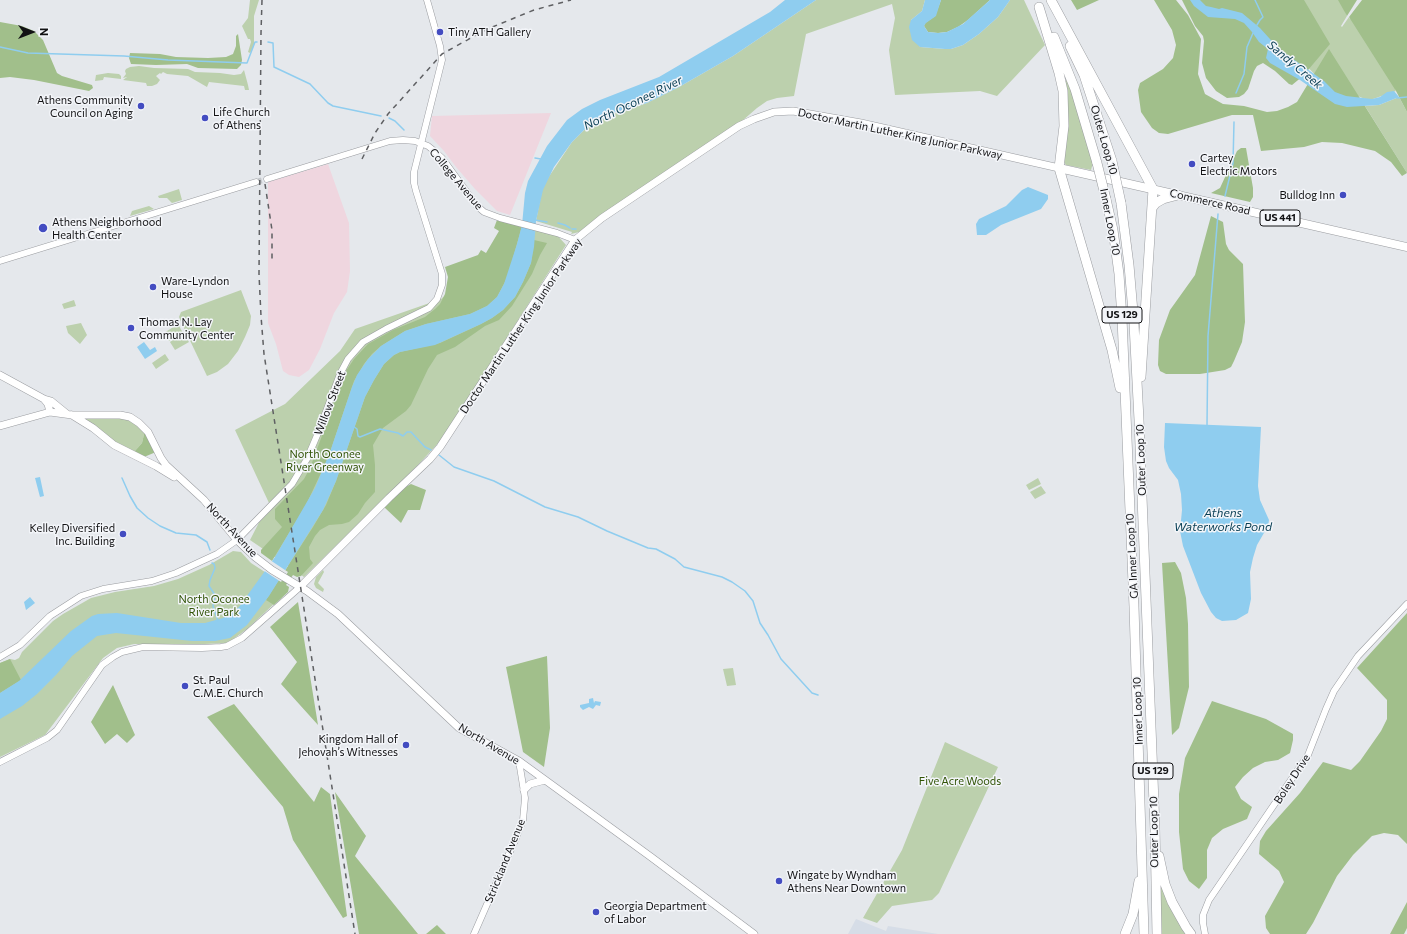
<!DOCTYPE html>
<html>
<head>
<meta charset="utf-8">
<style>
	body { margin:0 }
	#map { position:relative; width:1407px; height:934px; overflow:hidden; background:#e5e8ec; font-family:Commissioner,sans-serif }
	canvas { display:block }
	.north { position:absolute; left:12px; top:12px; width:40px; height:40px; -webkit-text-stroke:3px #f3f5f9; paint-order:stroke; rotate:90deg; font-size:11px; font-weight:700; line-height:16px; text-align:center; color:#121214 }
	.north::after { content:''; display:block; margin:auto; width:14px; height:18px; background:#121214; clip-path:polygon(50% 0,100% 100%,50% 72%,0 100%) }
</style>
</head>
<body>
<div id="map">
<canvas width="1407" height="934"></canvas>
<div class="north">N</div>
</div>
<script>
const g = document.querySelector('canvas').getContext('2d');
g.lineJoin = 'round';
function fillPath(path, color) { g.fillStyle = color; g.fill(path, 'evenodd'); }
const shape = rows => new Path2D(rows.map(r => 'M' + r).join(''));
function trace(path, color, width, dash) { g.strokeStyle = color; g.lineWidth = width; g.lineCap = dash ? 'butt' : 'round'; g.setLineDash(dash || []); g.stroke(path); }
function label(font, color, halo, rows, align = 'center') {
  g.font = font + ' Commissioner,sans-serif'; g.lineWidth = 3; g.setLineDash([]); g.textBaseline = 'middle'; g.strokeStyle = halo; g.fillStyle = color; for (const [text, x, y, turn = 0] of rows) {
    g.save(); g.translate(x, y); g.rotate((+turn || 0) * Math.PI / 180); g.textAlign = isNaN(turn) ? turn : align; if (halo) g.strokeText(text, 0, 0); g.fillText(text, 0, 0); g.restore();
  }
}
fillPath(shape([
	[856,919,886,931,888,926,938,934,848,934]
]), '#d6dde7');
fillPath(shape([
	[551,113,510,215,497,211,475,189,456,167,444,151,430,136,432,116],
	[328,164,349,223,350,271,347,292,334,313,320,349,309,370,299,377,289,375,283,371,276,344,268,323,268,182]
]), '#efd6df');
fillPath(shape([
	[250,0,259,0,254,16,254,46,250,53,248,52,251,42,250,39,248,39,242,26,248,18],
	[816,0,925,0,922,11,911,20,920,47,945,49,951,49,963,45,979,34,998,17,1010,0,1024,0,1045,45,997,96,980,91,895,95,889,50,895,18,892,4,806,34,794,96,777,98,767,101,757,108,742,121,579,232,571,234,572,232,536,221,542,190,548,178,572,142,584,130,610,115,647,103,679,87,733,56],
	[1205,0,1352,0,1345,11,1347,16,1341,26,1342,27,1349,17,1350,19,1407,0,1395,90,1396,91,1373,99,1365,99,1321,81,1283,41],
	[139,66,154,68,188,69,195,72,220,73,234,75,241,74,244,70,248,85,249,90,245,90,244,86,209,82,207,87,188,76,167,74,163,72,161,74,160,73,156,76,160,80,157,84,152,86,147,86,146,83,123,80,127,77,123,78,126,74,125,71,126,69,130,67],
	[108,73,119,74,121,76,121,79,104,77,103,80,95,81,96,75],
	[1067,80,1075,100,1093,163,1091,170,1066,165,1064,162,1065,81],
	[1399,97,1407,112,1407,173,1365,106,1379,105],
	[179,189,182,200,172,203,167,198,159,198,158,196],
	[149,206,154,209,130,216,132,211],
	[504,223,557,235,566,245,564,248,443,438,417,466,304,577,250,540,269,503,235,430,285,404,340,351,355,329,441,299,487,257],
	[241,290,251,316,250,325,245,337,238,351,228,364,217,372,207,376,183,326,179,317,181,312],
	[74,300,76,306,64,309,62,304],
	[81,323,87,335,80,344,68,333,66,326],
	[178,324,183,333,169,341,164,333],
	[183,333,189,342,175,350,170,342],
	[165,354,169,360,156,369,152,363],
	[81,417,125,418,145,430,142,443,134,452,108,438],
	[1038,478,1041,484,1029,490,1026,485],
	[1041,486,1046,493,1035,499,1030,492],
	[233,551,241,552,251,563,288,587,288,591,247,629,228,643,204,644,134,644,117,648,103,658,45,735,0,757,0,663,10,659,15,660,19,658,22,652,53,621,63,614,91,598,115,592,154,586,178,579,209,565],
	[323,570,324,572,318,583,324,589,323,592,316,588,314,584,316,577],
	[733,668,736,685,727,686,723,669],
	[945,742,998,767,939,893,932,900,892,906,877,923,863,918,902,850],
	[1159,881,1188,934,1160,934]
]), '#bcd0ad');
fillPath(shape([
	[941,0,990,0,968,20,958,27,947,32,938,33,928,32,924,26,925,23,935,16],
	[1071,0,1099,0,1077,10],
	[1154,0,1176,0,1188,15,1201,39,1198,74,1205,94,1223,104,1244,106,1267,112,1277,111,1288,107,1297,102,1329,49,1407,173,1402,176,1391,162,1375,151,1342,143,1322,142,1304,147,1261,151,1253,115,1232,115,1168,134,1159,133,1152,128,1141,112,1138,90,1140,83,1163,69,1173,58,1176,45,1172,30],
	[1182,0,1304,0,1330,44,1303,76,1292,85,1289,84,1275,71,1263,63,1257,66,1254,71,1248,89,1244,94,1239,97,1227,98,1216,91,1206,78,1202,63,1204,41,1203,36,1195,26],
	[1338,0,1357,0,1347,16],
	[1362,0,1407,0,1407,112,1396,91,1349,17],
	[0,22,22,26,34,31,43,40,57,73,62,76,92,85,93,88,89,91,34,80,10,77,0,78],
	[238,34,242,60,241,65,237,69,198,68,187,64,156,65,131,64,129,58,130,53,160,54,176,57,208,58,226,57,233,54,236,46,236,36],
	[1241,148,1246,148,1253,188,1253,197,1250,202,1211,193,1220,188,1237,151],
	[1211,216,1223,222,1226,244,1229,250,1243,264,1245,322,1242,342,1234,361,1231,367,1225,370,1200,374,1166,374,1160,371,1158,365,1159,340,1170,310,1195,275],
	[497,220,522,226,508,276,497,297,487,306,470,314,426,324,405,331,381,346,372,354,364,364,354,381,328,458,306,505,272,561,261,553,261,550,282,527,275,519,275,509,304,479,310,468,346,371,354,359,368,344,393,330,425,317,435,309,440,304,445,294,448,277,445,267,478,255,481,250,486,253,499,231,494,228],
	[534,240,547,243,540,255,532,274,512,306,499,320,485,326,455,347,437,355,428,369,411,405,406,411,383,428,373,445,375,465,375,492,365,503,358,514,349,522,342,524,329,525,320,530,315,536,309,547,310,559,313,563,301,576,297,577,293,575,286,585,289,587,288,592,274,605,266,600,313,527,326,505,336,481,365,397,374,380,384,364,394,355,400,352,440,343,481,324,492,318,503,310,515,297,523,282,531,263],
	[145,430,156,452,144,457,134,452,142,443],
	[411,484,426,490,420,510,408,510,401,523,384,507,398,491],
	[1175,562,1181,573,1186,598,1188,624,1189,687,1179,728,1172,735,1162,563],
	[298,602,318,725,281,684,297,662,270,627],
	[1407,613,1407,844,1398,835,1384,833,1372,836,1353,855,1337,876,1313,923,1306,934,1270,934,1266,928,1265,916,1284,882,1279,871,1259,854,1260,841,1266,831,1300,793,1323,762,1351,770,1360,761,1381,731,1387,719,1387,700,1357,668],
	[547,656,550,728,544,767,523,752,506,667],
	[10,659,21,680,0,693,0,663],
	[113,685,135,735,127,743,117,734,105,744,91,722],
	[1212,701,1266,719,1293,734,1293,740,1290,753,1278,760,1265,762,1253,768,1243,777,1235,787,1241,799,1252,807,1247,819,1223,829,1212,838,1207,850,1207,878,1199,889,1189,881,1183,869,1179,832,1179,794,1185,758],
	[234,704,314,802,321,787,330,794,347,916,343,918,293,840,283,807,207,717],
	[335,792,366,836,355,856,418,934,359,934],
	[1407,902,1407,928,1404,934,1390,934],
	[437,925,446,934,426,934]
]), '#a1bf8b');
fillPath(shape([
	[785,0,816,0,733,56,679,87,647,103,616,112,605,118,584,130,572,142,554,167,543,190,536,221,534,247,531,263,523,282,515,297,503,310,492,318,481,324,435,345,400,352,394,355,384,364,374,380,365,397,336,481,323,510,269,596,247,625,230,638,215,641,192,641,116,633,97,636,72,656,56,675,37,694,22,706,0,719,0,693,19,681,71,631,92,616,98,614,117,613,181,623,205,623,223,618,239,607,275,557,315,488,330,452,352,387,357,375,368,359,381,346,405,331,426,324,470,314,487,306,497,297,504,284,517,244,522,225,525,193,528,181,547,146,567,120,582,109,600,100,659,77,770,12],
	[925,0,941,0,936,16,926,23,924,26,928,32,938,33,947,32,963,24,990,0,1010,0,998,17,979,34,963,45,951,49,945,49,920,47,912,40,909,27,911,20,922,11],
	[1190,0,1200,0,1206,6,1211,7,1219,9,1222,8,1242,13,1260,28,1279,49,1324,81,1335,92,1346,96,1372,99,1380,97,1387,92,1394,91,1399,97,1379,105,1347,107,1335,104,1300,80,1270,63,1266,58,1268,49,1259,42,1252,32,1244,23,1235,19,1208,17,1194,6],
	[1028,187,1048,195,1048,199,1041,209,1001,225,986,235,977,235,976,224,979,219,1006,206,1022,190],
	[144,342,150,350,155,347,157,351,145,359,137,347],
	[1165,423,1261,427,1258,486,1260,500,1269,520,1268,526,1257,545,1253,558,1250,572,1251,599,1248,613,1236,620,1222,621,1216,618,1211,612,1201,593,1183,546,1180,531,1182,510,1181,494,1178,480,1169,468,1166,461,1164,447],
	[40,477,44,496,40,497,35,478],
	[30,597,35,603,26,610,24,602],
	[593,698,594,703,595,701,601,702,600,706,596,705,593,709,589,707,583,710,580,707,580,705,589,703,589,699]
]), '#8fcdef');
fillPath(shape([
	[270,560,288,572,281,582,263,570]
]), '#e5e8ec');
trace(shape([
	[1255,0,1263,17,1260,20,1257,25],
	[268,42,273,43,274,67,310,84,328,103,333,106,381,116],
	[0,47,28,53,124,56,168,60,247,63,255,42,257,42],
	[1236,93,1244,74,1247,47,1253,33],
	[1397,98,1407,97],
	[389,118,395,121,404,130],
	[535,158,541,159],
	[1225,196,1233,163,1234,122],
	[535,220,547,222],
	[558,223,565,225,570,228],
	[572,229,576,229],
	[1207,425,1208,336,1218,214],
	[353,426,357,429,358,436,360,437,380,429,398,433,403,436,407,432,411,432,425,447,431,450],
	[439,455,454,467,494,481,545,507,578,517,607,531,648,548,656,549,675,559,684,567,722,577,732,582,745,591,753,601,760,623,768,635,781,659,812,693,818,695],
	[122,478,130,496,137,508,148,518,160,526,176,533,196,535,207,542,210,550],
	[212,563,214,564,215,568,210,580,209,586,215,595,213,606,218,621]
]), '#8fcdef', 1.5);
trace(shape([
	[256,182,267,179]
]), '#c5c8cc', 6, [6, 3]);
const tertiary = shape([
	[267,179,390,141,403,140,415,141,428,146,433,150,442,158,477,206,484,212,500,218,557,233,575,240],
	[0,261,256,182],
	[0,657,20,645,50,616,81,596,103,589,152,581,176,573,217,554,237,540,292,484,307,459,318,433,340,374,348,359,363,342,386,329,429,308,437,299,442,285,442,274,416,191,414,183,414,172,442,60,440,46,427,0],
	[0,762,47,738,57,730,102,665,113,657,122,652,143,647,202,648,221,647,227,646,242,638,300,587],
	[474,934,516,838,523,820,525,798,519,761],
	[1205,934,1203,923,1203,915,1209,900,1308,755,1326,709,1334,691,1358,656,1407,604]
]);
const secondary = shape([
	[0,375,44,399,48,404,50,412],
	[44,399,51,401,67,414],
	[72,415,93,428,114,445,156,466,174,477],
	[0,426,50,412,72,415,120,415,130,417,139,423,148,432,161,458,166,465,204,500,237,540,255,557,272,570,307,591,338,614,459,728,519,761,651,857,754,934],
	[300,587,389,498,430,459,440,447,575,240,602,218,739,126,754,119,774,112,793,111,861,123,1059,168],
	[524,790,530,784,545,780]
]);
const trunk = shape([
	[1059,168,1407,247]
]);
const motorway = shape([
	[1051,0,1153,189,1141,377],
	[1039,7,1059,73,1063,91,1064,126,1059,168,1112,350,1120,388],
	[1054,37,1075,89,1097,163],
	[1070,46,1084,75,1112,161],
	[1106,199,1113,230,1119,274,1122,318,1134,607,1144,934],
	[1121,203,1129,265,1134,324,1139,420,1155,829,1157,934],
	[1152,208,1156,203,1163,199,1178,195],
	[1159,856,1165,884,1172,902,1186,927,1191,934],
	[1125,934,1133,914,1139,881]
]);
trace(tertiary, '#9a9ca0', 7);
trace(secondary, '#9a9ca0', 8);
trace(trunk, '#9a9ca0', 9);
trace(motorway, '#9a9ca0', 10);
trace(tertiary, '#fff', 6);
trace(secondary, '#fff', 7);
trace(trunk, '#fff', 8);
trace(motorway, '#fff', 9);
trace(shape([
	[262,0,261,33,259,274,261,316,264,354,355,934],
	[362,159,375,133,388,114,442,54,485,30,534,10,571,0],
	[265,184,272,230,272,260]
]), '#5f6063', 1.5, [5, 5]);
const motorwayBridge = shape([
	[1112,161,1121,203],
	[1097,163,1106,199]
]);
trace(motorwayBridge, '#9a9ca0', 10, []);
trace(motorwayBridge, '#fff', 9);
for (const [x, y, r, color] of [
	[440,32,4,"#434cc1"],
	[141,106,4,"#434cc1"],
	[205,118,4,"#434cc1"],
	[1192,164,4,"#434cc1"],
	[1343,195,4,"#434cc1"],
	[43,228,5,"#434cc1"],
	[153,287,4,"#434cc1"],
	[131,328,4,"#434cc1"],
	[123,534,4,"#434cc1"],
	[185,686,4,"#434cc1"],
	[406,745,4,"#434cc1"],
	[779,881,4,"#434cc1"],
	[596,912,4,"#434cc1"]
]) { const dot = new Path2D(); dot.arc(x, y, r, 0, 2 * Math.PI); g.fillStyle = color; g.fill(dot); trace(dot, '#f3f5f9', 1.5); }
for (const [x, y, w] of [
	[1280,218,40],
	[1122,315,40],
	[1153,771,40]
]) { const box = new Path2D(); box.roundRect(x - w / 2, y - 8, w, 16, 3); g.fillStyle = '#f3f5f9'; g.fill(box); trace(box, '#121214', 1); }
label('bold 10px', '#121214', null, [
	["US 441",1280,218],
	["US 129",1122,315],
	["US 129",1153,771]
]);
label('11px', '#121214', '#f3f5f9', [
	["Tiny ATH Gallery",448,32],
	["Athens Community",133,100,"right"],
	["Council on Aging",133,113,"right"],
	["Life Church",213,112],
	["of Athens",213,125],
	["Cartey",1200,158],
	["Electric Motors",1200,171],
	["Bulldog Inn",1335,195,"right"],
	["Athens Neighborhood",52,222],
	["Health Center",52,235],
	["Ware-Lyndon",161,281],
	["House",161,294],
	["Thomas N. Lay",139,322],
	["Community Center",139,335],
	["Kelley Diversified",115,528,"right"],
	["Inc. Building",115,541,"right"],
	["St. Paul",193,680],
	["C.M.E. Church",193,693],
	["Kingdom Hall of",398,739,"right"],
	["Jehovah’s Witnesses",398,752,"right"],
	["Wingate by Wyndham",787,875],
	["Athens Near Downtown",787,888],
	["Georgia Department",604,906],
	["of Labor",604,919]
], 'left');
label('11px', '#121214', '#f3f5f9', [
	["Doctor Martin Luther King Junior Parkway",900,134,12],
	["Outer Loop 10",1104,140,74],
	["College Avenue",456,179,50],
	["Commerce Road",1210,202,13],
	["Inner Loop 10",1110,222,79],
	["Doctor Martin Luther King Junior Parkway",521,326,-56],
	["Willow Street",330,403,-69],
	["Outer Loop 10",1141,460,-92],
	["North Avenue",232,530,47],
	["GA Inner Loop 10",1132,556,-93],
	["Inner Loop 10",1138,711,-92],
	["North Avenue",489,744,31],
	["Boley Drive",1292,779,-57],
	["Outer Loop 10",1154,832,-91],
	["Strickland Avenue",505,861,-68]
]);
label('11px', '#305305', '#f3f5f9', [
	["North Oconee",325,454],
	["River Greenway",325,467],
	["North Oconee",214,599],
	["River Park",214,612],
	["Five Acre Woods",960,781]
]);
label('italic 12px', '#083e54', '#f3f5f9', [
	["Sandy Creek",1295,65,40],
	["North Oconee River",633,103,-26],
	["Athens",1223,513],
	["Waterworks Pond",1223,527]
]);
</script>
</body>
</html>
